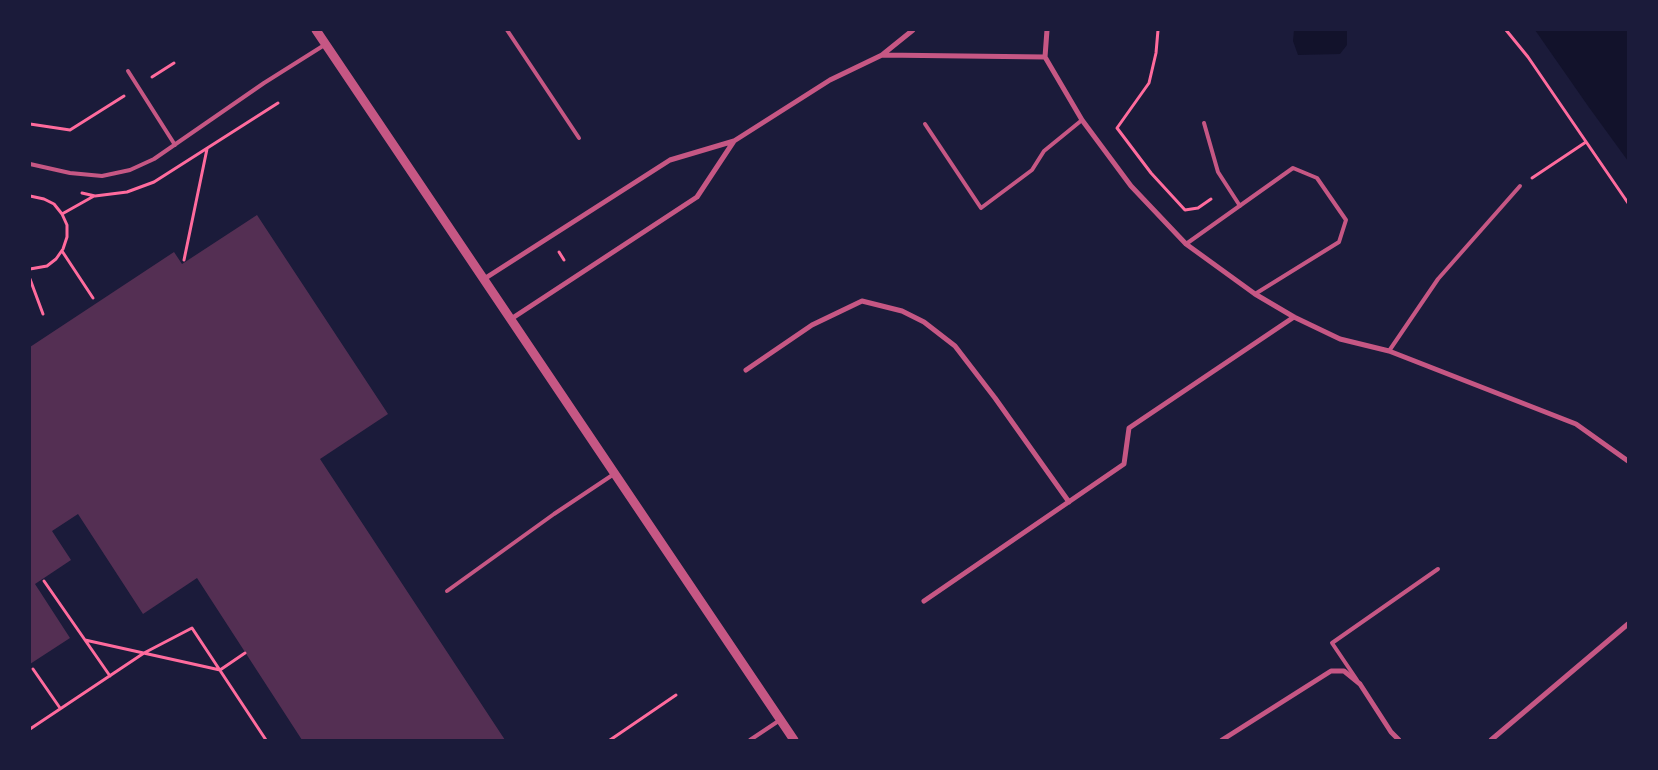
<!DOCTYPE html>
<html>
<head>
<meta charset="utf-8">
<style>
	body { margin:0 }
	#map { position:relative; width:1658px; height:770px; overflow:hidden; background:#1b1b3a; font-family:Inter,sans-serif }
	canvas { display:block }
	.frame { position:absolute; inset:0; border:31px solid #1b1b3a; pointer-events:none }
</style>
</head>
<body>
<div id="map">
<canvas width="1658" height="770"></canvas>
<div class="frame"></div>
</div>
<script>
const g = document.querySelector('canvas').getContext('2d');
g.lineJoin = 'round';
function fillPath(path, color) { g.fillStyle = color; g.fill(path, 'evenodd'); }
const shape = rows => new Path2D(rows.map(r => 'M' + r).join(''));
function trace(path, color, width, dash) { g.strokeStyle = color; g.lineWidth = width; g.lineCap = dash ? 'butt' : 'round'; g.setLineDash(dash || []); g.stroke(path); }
fillPath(shape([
	[1294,30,1347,30,1347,45,1340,54,1298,55,1293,41],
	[1535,30,1628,30,1628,161,1588,106]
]), '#12122b');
fillPath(shape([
	[257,215,388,414,320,459,505,740,302,740,197,578,143,614,78,514,52,531,71,560,35,584,70,638,30,664,30,347,174,252,182,264]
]), '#542f53');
trace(shape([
	[1158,30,1156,53,1149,83,1117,128,1151,173,1185,210,1198,208,1211,199],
	[1506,30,1528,57,1628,203],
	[152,77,174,63],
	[30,124,70,130,124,96],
	[1532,178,1586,142],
	[82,193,95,196,127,192,154,182,278,103],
	[30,196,44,199,54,204,62,214,67,225,67,237,63,249,56,259,47,266,30,269],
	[62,214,94,196],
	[62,251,93,298],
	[559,252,564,260],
	[184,260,207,149],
	[30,279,43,314],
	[44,581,85,640,220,670,245,653],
	[85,640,110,676],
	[33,669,60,708],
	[30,729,144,653,192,628,266,740],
	[610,740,676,695]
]), '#ff6b9d', 3);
trace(shape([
	[507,30,579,138],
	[128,71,175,145],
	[1204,123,1218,172,1240,206],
	[925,124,981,208,1032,170,1044,151,1082,120],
	[30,164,70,173,102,176,130,170,154,159,264,83,326,44],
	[1186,244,1293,168,1317,178,1346,220,1339,242,1255,294],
	[1389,351,1438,279,1520,186],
	[447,591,554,514,614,474],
	[1357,680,1332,643,1438,569],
	[750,740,780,720]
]), '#c65784', 4);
trace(shape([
	[913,30,882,55,1045,57],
	[1045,57,1082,120,1131,186,1186,244,1255,294,1294,317,1340,339,1389,351,1576,424,1628,461],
	[1045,57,1047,30],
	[734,141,830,80,882,55],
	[484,279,670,160,734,141,697,197,511,319],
	[746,370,812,325,862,301,902,311,924,322,955,346,995,398,1069,502],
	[924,601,1124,464,1129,428,1294,317],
	[1222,740,1331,671,1344,671,1360,684,1391,732,1399,740],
	[1491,740,1628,624]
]), '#c65784', 5);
trace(shape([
	[316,30,794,740]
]), '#c65784', 9);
</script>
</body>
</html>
